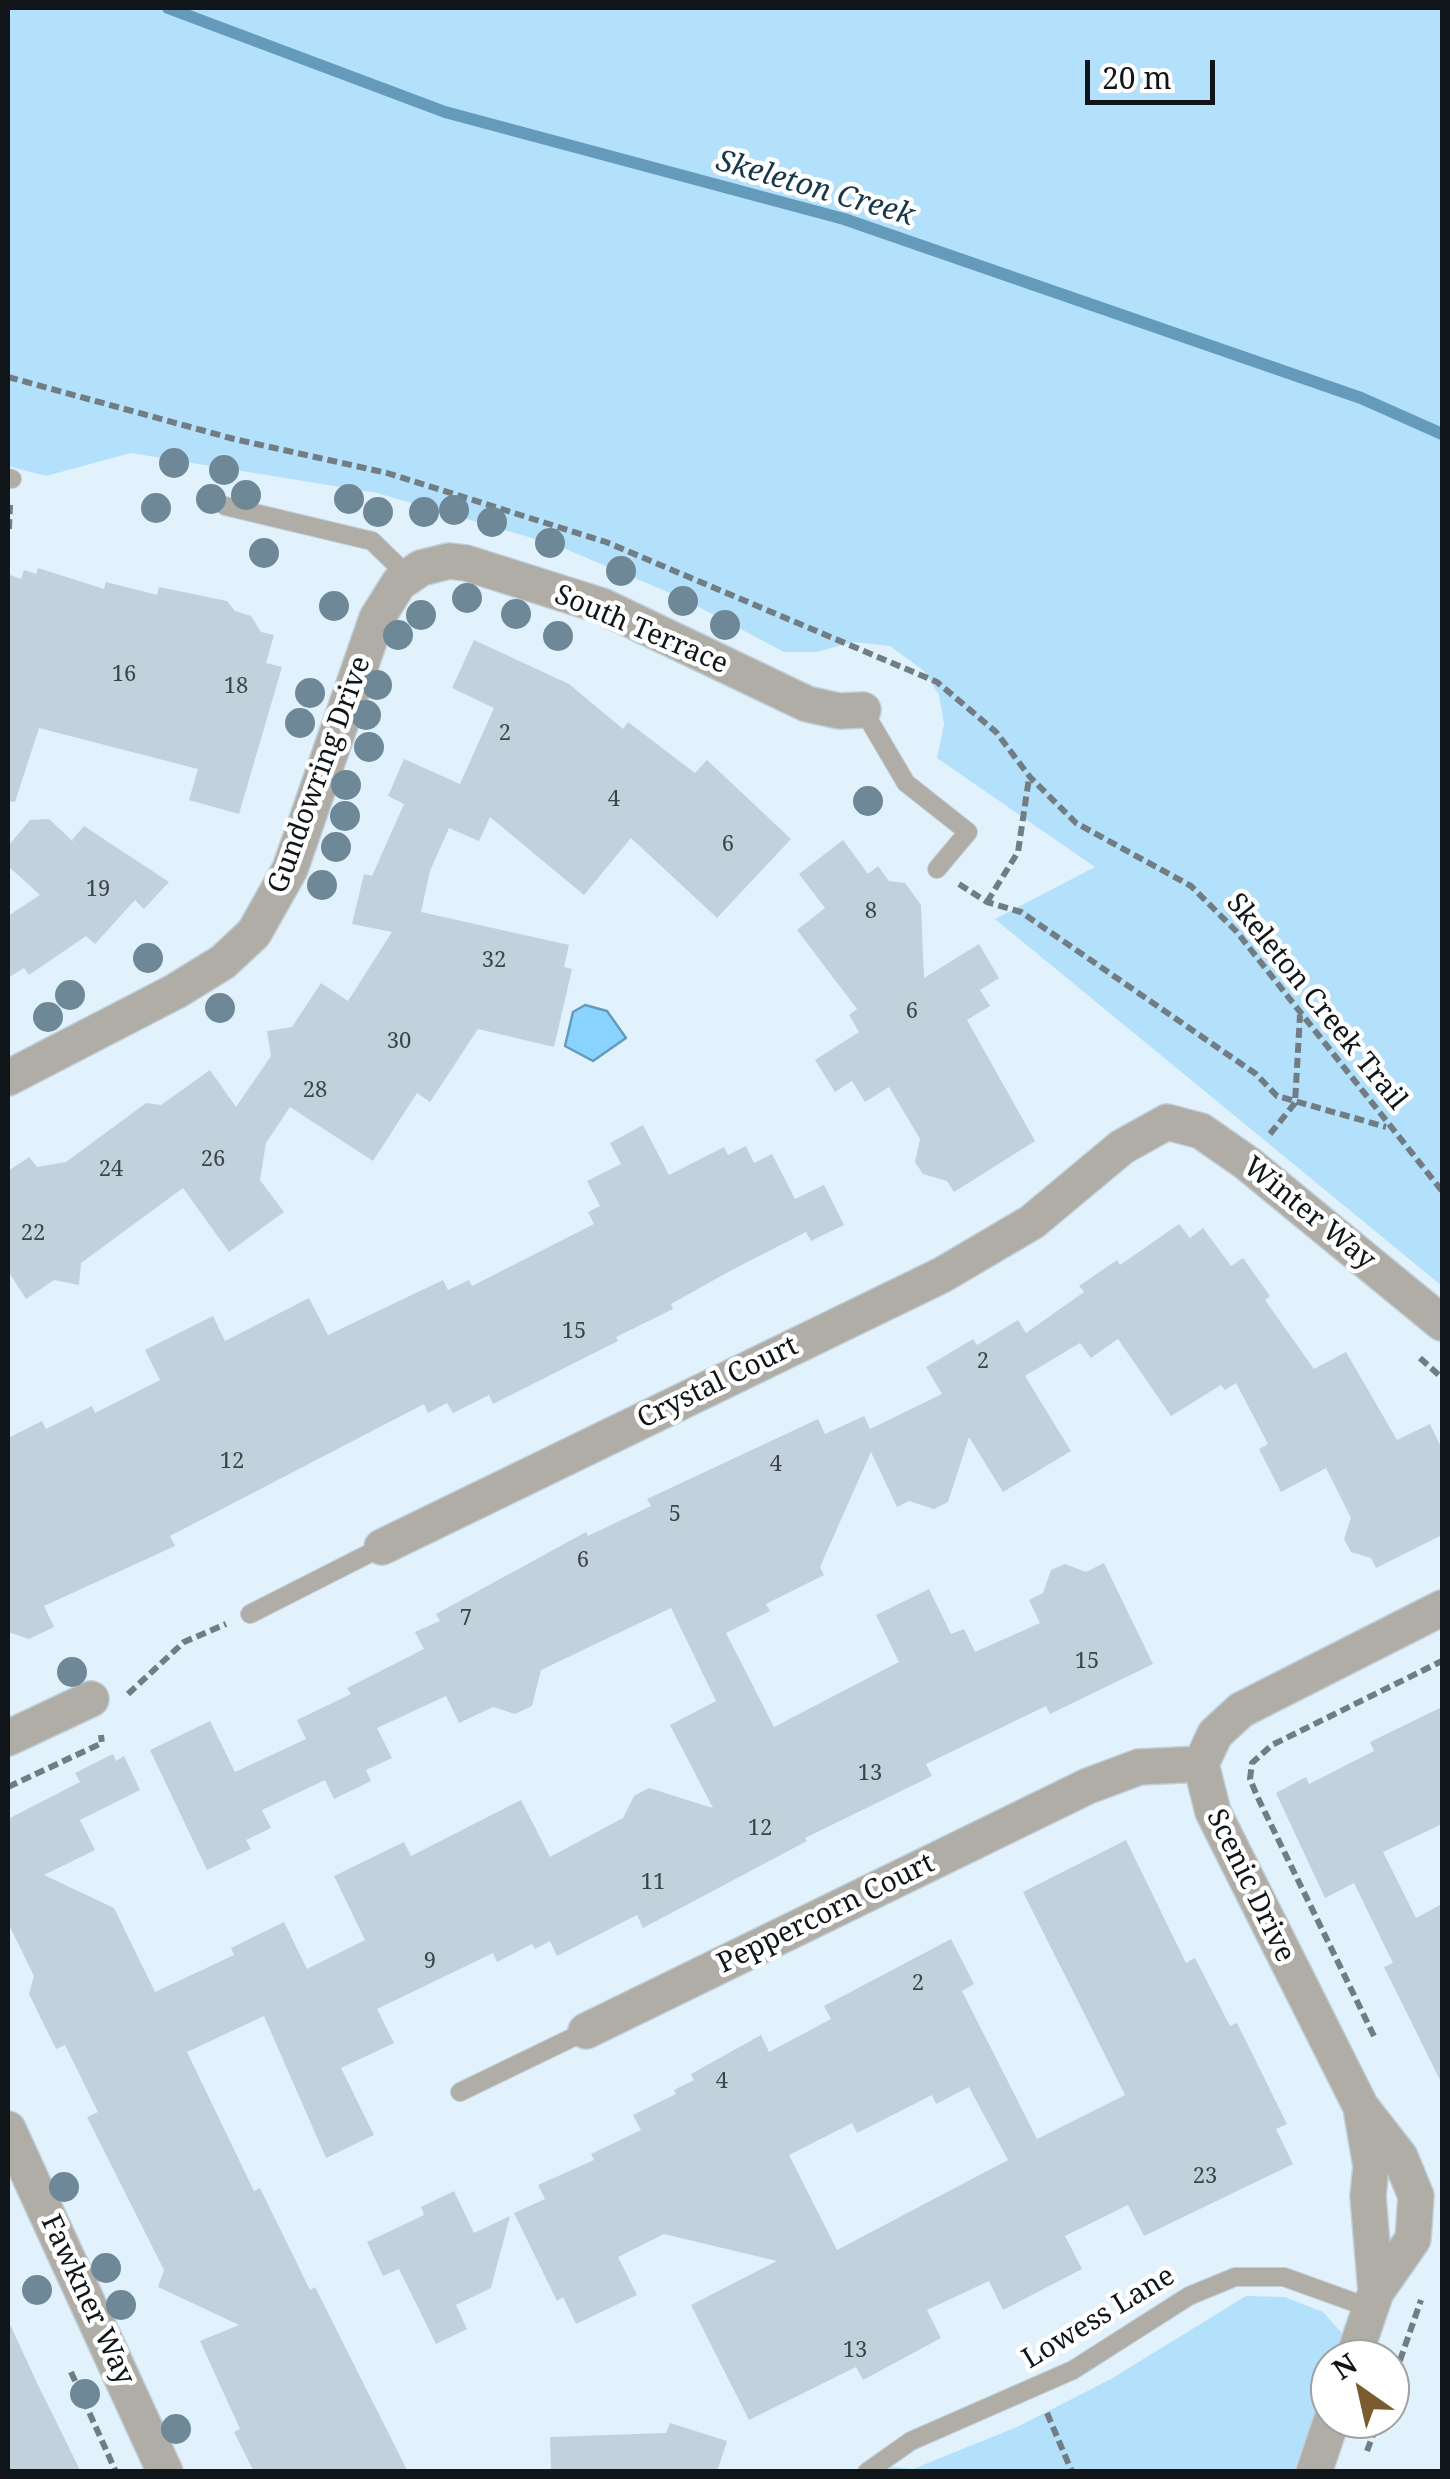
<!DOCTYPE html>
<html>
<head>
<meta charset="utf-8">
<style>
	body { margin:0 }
	#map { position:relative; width:1450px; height:2479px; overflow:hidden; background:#e2f2fc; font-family:"Noto Serif",serif }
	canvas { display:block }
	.frame { position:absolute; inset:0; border:10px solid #0f1518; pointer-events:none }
	.north { position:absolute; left:1310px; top:2339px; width:100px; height:100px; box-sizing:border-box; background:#fff; border:2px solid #9fa1a3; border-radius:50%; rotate:326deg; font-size:28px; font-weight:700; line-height:40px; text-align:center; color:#0f1518 }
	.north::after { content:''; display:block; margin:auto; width:35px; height:45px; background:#7a5c30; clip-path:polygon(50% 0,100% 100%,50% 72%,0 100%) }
	.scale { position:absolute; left:1085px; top:60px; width:130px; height:45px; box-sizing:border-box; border:5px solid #0f1518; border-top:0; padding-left:12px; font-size:30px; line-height:35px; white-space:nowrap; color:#0f1518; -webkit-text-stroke:8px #fff; paint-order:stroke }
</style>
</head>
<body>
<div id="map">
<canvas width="1450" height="2479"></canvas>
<div class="frame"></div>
<div class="north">N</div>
<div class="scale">20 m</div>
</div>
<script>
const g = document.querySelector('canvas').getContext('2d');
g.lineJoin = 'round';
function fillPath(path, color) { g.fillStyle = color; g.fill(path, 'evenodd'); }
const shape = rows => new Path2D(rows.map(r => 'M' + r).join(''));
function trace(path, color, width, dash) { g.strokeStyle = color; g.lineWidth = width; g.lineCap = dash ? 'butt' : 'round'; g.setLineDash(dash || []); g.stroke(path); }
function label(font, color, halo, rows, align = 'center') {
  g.font = font + ' "Noto Serif",serif'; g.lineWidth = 9; g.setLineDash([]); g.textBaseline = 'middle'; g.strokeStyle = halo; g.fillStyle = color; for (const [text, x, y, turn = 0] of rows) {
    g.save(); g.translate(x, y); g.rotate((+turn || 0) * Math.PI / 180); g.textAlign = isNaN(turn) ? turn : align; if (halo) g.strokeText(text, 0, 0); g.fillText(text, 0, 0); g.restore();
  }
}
fillPath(shape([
	[8,8,1442,8,1442,1286,995,919,1095,867,937,758,944,724,939,695,924,671,890,646,854,642,816,652,784,652,682,598,556,545,377,493,131,453,46,476,8,466],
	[1246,2296,1285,2297,1323,2312,1341,2332,1342,2343,1336,2359,1330,2359,1330,2374,1294,2471,886,2472,892,2467,913,2469,1017,2427,1111,2379]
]), '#b3e0fb');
const water = shape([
	[585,1005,607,1011,626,1038,593,1061,565,1046,573,1012,585,1005]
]);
fillPath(water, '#88d3ff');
trace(water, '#649aba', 2.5);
trace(shape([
	[168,8,445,112,844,219,1361,398,1442,434]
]), '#649aba', 12);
fillPath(shape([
	[38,568,104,589,106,582,157,595,159,587,227,601,235,611,251,616,261,632,274,635,266,663,282,667,239,814,189,800,198,769,39,728,15,802,8,801,8,574,21,579,24,570,36,574],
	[474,640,569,684,623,729,628,722,695,773,707,760,791,839,717,918,631,838,584,895,490,817,479,841,449,828,430,871,421,912,569,945,564,967,572,969,554,1047,478,1029,430,1102,417,1093,373,1161,290,1107,266,1143,260,1180,284,1212,229,1252,183,1188,81,1263,79,1285,54,1280,26,1299,8,1271,8,1171,29,1157,37,1167,66,1162,146,1103,161,1105,210,1070,236,1107,271,1056,267,1031,292,1027,321,983,348,1001,392,932,352,924,364,874,372,876,404,804,388,796,404,759,460,784,494,708,452,688],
	[49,819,81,849,72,840,84,826,169,882,144,909,135,900,95,944,86,936,29,975,24,968,8,978,8,916,40,895,8,866,8,846,30,820],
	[843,840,868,874,878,866,889,881,905,883,921,905,924,978,979,944,999,978,980,990,990,1006,967,1020,1035,1141,954,1192,947,1181,923,1174,915,1162,920,1139,889,1087,865,1102,852,1081,835,1092,815,1060,859,1032,849,1015,857,1009,797,930,825,908,799,874],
	[643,1125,669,1175,724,1147,728,1155,746,1146,754,1163,772,1154,795,1199,824,1185,844,1225,811,1241,806,1232,730,1271,671,1304,673,1309,616,1337,618,1341,493,1404,489,1395,453,1413,447,1403,428,1413,424,1404,170,1536,175,1546,44,1606,54,1627,29,1639,8,1632,8,1438,42,1421,46,1429,92,1406,95,1413,160,1380,145,1350,213,1316,225,1341,309,1298,328,1335,443,1280,448,1290,469,1280,472,1286,594,1224,588,1212,600,1206,587,1181,621,1164,610,1143],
	[1179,1224,1190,1238,1203,1228,1231,1266,1243,1258,1270,1296,1265,1300,1314,1369,1346,1352,1397,1440,1430,1424,1442,1449,1442,1535,1376,1568,1371,1558,1351,1552,1344,1539,1351,1518,1326,1468,1281,1492,1259,1449,1268,1444,1236,1383,1225,1390,1221,1385,1171,1416,1118,1339,1091,1358,1080,1343,1025,1376,1071,1451,1003,1492,969,1437,948,1502,934,1509,909,1501,897,1507,871,1452,820,1567,824,1575,766,1604,770,1611,726,1633,774,1727,899,1662,876,1615,929,1589,951,1634,964,1629,975,1652,1040,1623,1029,1600,1043,1593,1051,1570,1065,1564,1086,1572,1104,1563,1153,1664,1050,1714,1046,1706,926,1764,932,1776,805,1838,807,1841,643,1928,637,1915,557,1956,550,1941,535,1949,532,1944,497,1962,493,1953,377,2009,394,2043,341,2068,374,2135,326,2158,264,2016,187,2052,254,2191,260,2188,310,2290,315,2287,408,2472,254,2472,234,2432,240,2429,200,2341,239,2325,158,2287,164,2270,87,2117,98,2112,65,2045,56,2049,29,1994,34,1976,8,1923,8,1819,80,1782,75,1773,113,1754,116,1761,124,1756,140,1790,80,1820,95,1850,44,1875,114,1908,155,1992,234,1955,231,1948,284,1922,307,1969,365,1940,334,1876,404,1842,411,1856,521,1800,550,1857,623,1818,634,1796,649,1788,713,1808,670,1725,716,1701,671,1608,541,1670,532,1706,515,1714,493,1707,459,1723,446,1696,377,1728,392,1758,366,1770,371,1781,334,1799,325,1780,262,1810,271,1828,246,1840,251,1849,207,1870,150,1750,210,1721,235,1772,306,1739,297,1720,351,1694,347,1688,424,1649,415,1632,440,1621,436,1614,586,1532,588,1536,651,1506,647,1499,818,1419,825,1434,864,1416,870,1429,942,1394,926,1367,973,1339,977,1345,1018,1320,1026,1333,1084,1292,1079,1286,1117,1260,1120,1265],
	[1442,1707,1442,1824,1383,1852,1416,1918,1442,1904,1442,2084,1384,1967,1393,1963,1354,1883,1325,1898,1276,1793,1306,1777,1309,1784,1374,1751,1370,1742],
	[1126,1840,1186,1963,1195,1958,1230,2026,1237,2023,1287,2124,1276,2129,1293,2164,1144,2236,1128,2205,1065,2236,1082,2269,1003,2310,989,2281,927,2310,941,2338,863,2380,856,2367,749,2420,691,2305,777,2261,664,2234,618,2257,637,2295,576,2324,563,2297,557,2301,514,2213,545,2199,538,2185,594,2160,591,2154,641,2130,633,2115,676,2094,674,2090,694,2080,691,2074,761,2035,769,2052,831,2019,824,2006,951,1939,974,1984,962,1991,1037,2139,1125,2095,1023,1892],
	[969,2087,1008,2160,837,2250,789,2155,852,2123,857,2133,932,2095,936,2104],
	[454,2191,474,2233,510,2216,491,2288,456,2305,467,2329,436,2344,399,2269,383,2276,367,2242,424,2215,421,2207],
	[8,2320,38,2385,81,2472,8,2472],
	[670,2423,727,2441,717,2472,551,2472,550,2437,666,2433]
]), '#c2d2dc');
const service = shape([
	[8,478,12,479],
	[225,506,372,541,408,576],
	[863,710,906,783,968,832,937,869],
	[250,1614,382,1547],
	[460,2092,586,2031],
	[867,2472,911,2441,1073,2370,1189,2296,1235,2277,1284,2277,1370,2308]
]);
const minor = shape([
	[8,1078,176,991,223,962,254,933,290,869,377,618,399,583,421,568,449,561,466,563,602,606,807,704,839,711,863,710],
	[382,1547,942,1275,1032,1222,1122,1147,1167,1122,1201,1131,1247,1163,1442,1323],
	[8,1738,91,1699],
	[586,2031,1088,1786,1139,1767,1201,1764],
	[1362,2114,1371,2166,1368,2196,1376,2292],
	[8,2129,165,2472],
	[1353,2359,1376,2292,1413,2239,1416,2196,1400,2157,1361,2107,1213,1812,1201,1764,1215,1734,1241,1710,1442,1608],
	[1314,2472,1332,2419]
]);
trace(service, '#c0cfd8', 20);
trace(minor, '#c0cfd8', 38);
trace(shape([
	[8,377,234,439,387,473,606,542,937,682,996,732,1030,777,1076,823,1191,886,1236,931,1442,1191],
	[9,529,10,505],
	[959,884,987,902,1021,912,1256,1074,1277,1096,1386,1127],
	[987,902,1018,852,1029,778],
	[1270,1134,1295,1103,1300,1015],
	[1420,1358,1442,1378],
	[128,1694,184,1642,226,1624],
	[8,1787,102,1743,101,1735],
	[1374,2036,1257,1796,1250,1779,1252,1763,1272,1745,1442,1661],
	[71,2372,116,2472],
	[1390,2389,1421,2300],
	[1047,2413,1072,2472],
	[1367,2451,1379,2419]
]), '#727d83', 6, [10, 5]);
trace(service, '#b0aca6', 18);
trace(minor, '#b0aca6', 35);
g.fillStyle = '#6e8897';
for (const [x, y] of [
	[174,463],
	[224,470],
	[246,495],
	[211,499],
	[349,499],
	[156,508],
	[454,510],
	[378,512],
	[424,512],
	[492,522],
	[550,543],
	[264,553],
	[621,571],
	[467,598],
	[683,601],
	[334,606],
	[516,614],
	[421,615],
	[725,625],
	[398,635],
	[558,636],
	[377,685],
	[310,693],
	[366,715],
	[300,723],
	[369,747],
	[346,785],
	[868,801],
	[345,816],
	[336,847],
	[322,885],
	[148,958],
	[70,995],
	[220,1008],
	[48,1017],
	[72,1672],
	[64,2187],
	[106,2268],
	[37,2290],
	[121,2305],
	[85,2394],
	[176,2429]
]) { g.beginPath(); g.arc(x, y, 15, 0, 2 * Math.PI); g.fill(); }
label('22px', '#3c4449', null, [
	["16",124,675],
	["18",236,687],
	["2",505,734],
	["4",614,800],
	["6",728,845],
	["19",98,890],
	["8",871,912],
	["32",494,961],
	["6",912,1012],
	["30",399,1042],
	["28",315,1091],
	["26",213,1160],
	["24",111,1170],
	["22",33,1234],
	["15",574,1332],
	["2",983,1362],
	["12",232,1462],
	["4",776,1465],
	["5",675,1515],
	["6",583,1561],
	["7",466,1619],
	["15",1087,1662],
	["13",870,1774],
	["12",760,1829],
	["11",653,1883],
	["9",430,1962],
	["2",918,1984],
	["4",722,2082],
	["23",1205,2177],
	["13",855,2351]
]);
label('28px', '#0f1518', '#fff', [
	["South Terrace",641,630,23],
	["Gundowring Drive",320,775,-70],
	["Skeleton Creek Trail",1316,1002,51],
	["Winter Way",1309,1214,39],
	["Crystal Court",718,1383,-26],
	["Scenic Drive",1250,1886,64],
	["Peppercorn Court",826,1914,-26],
	["Fawkner Way",87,2300,65],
	["Lowess Lane",1099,2318,-31]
]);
label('italic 30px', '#16384a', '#fff', [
	["Skeleton Creek",815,189,16]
]);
</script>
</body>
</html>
